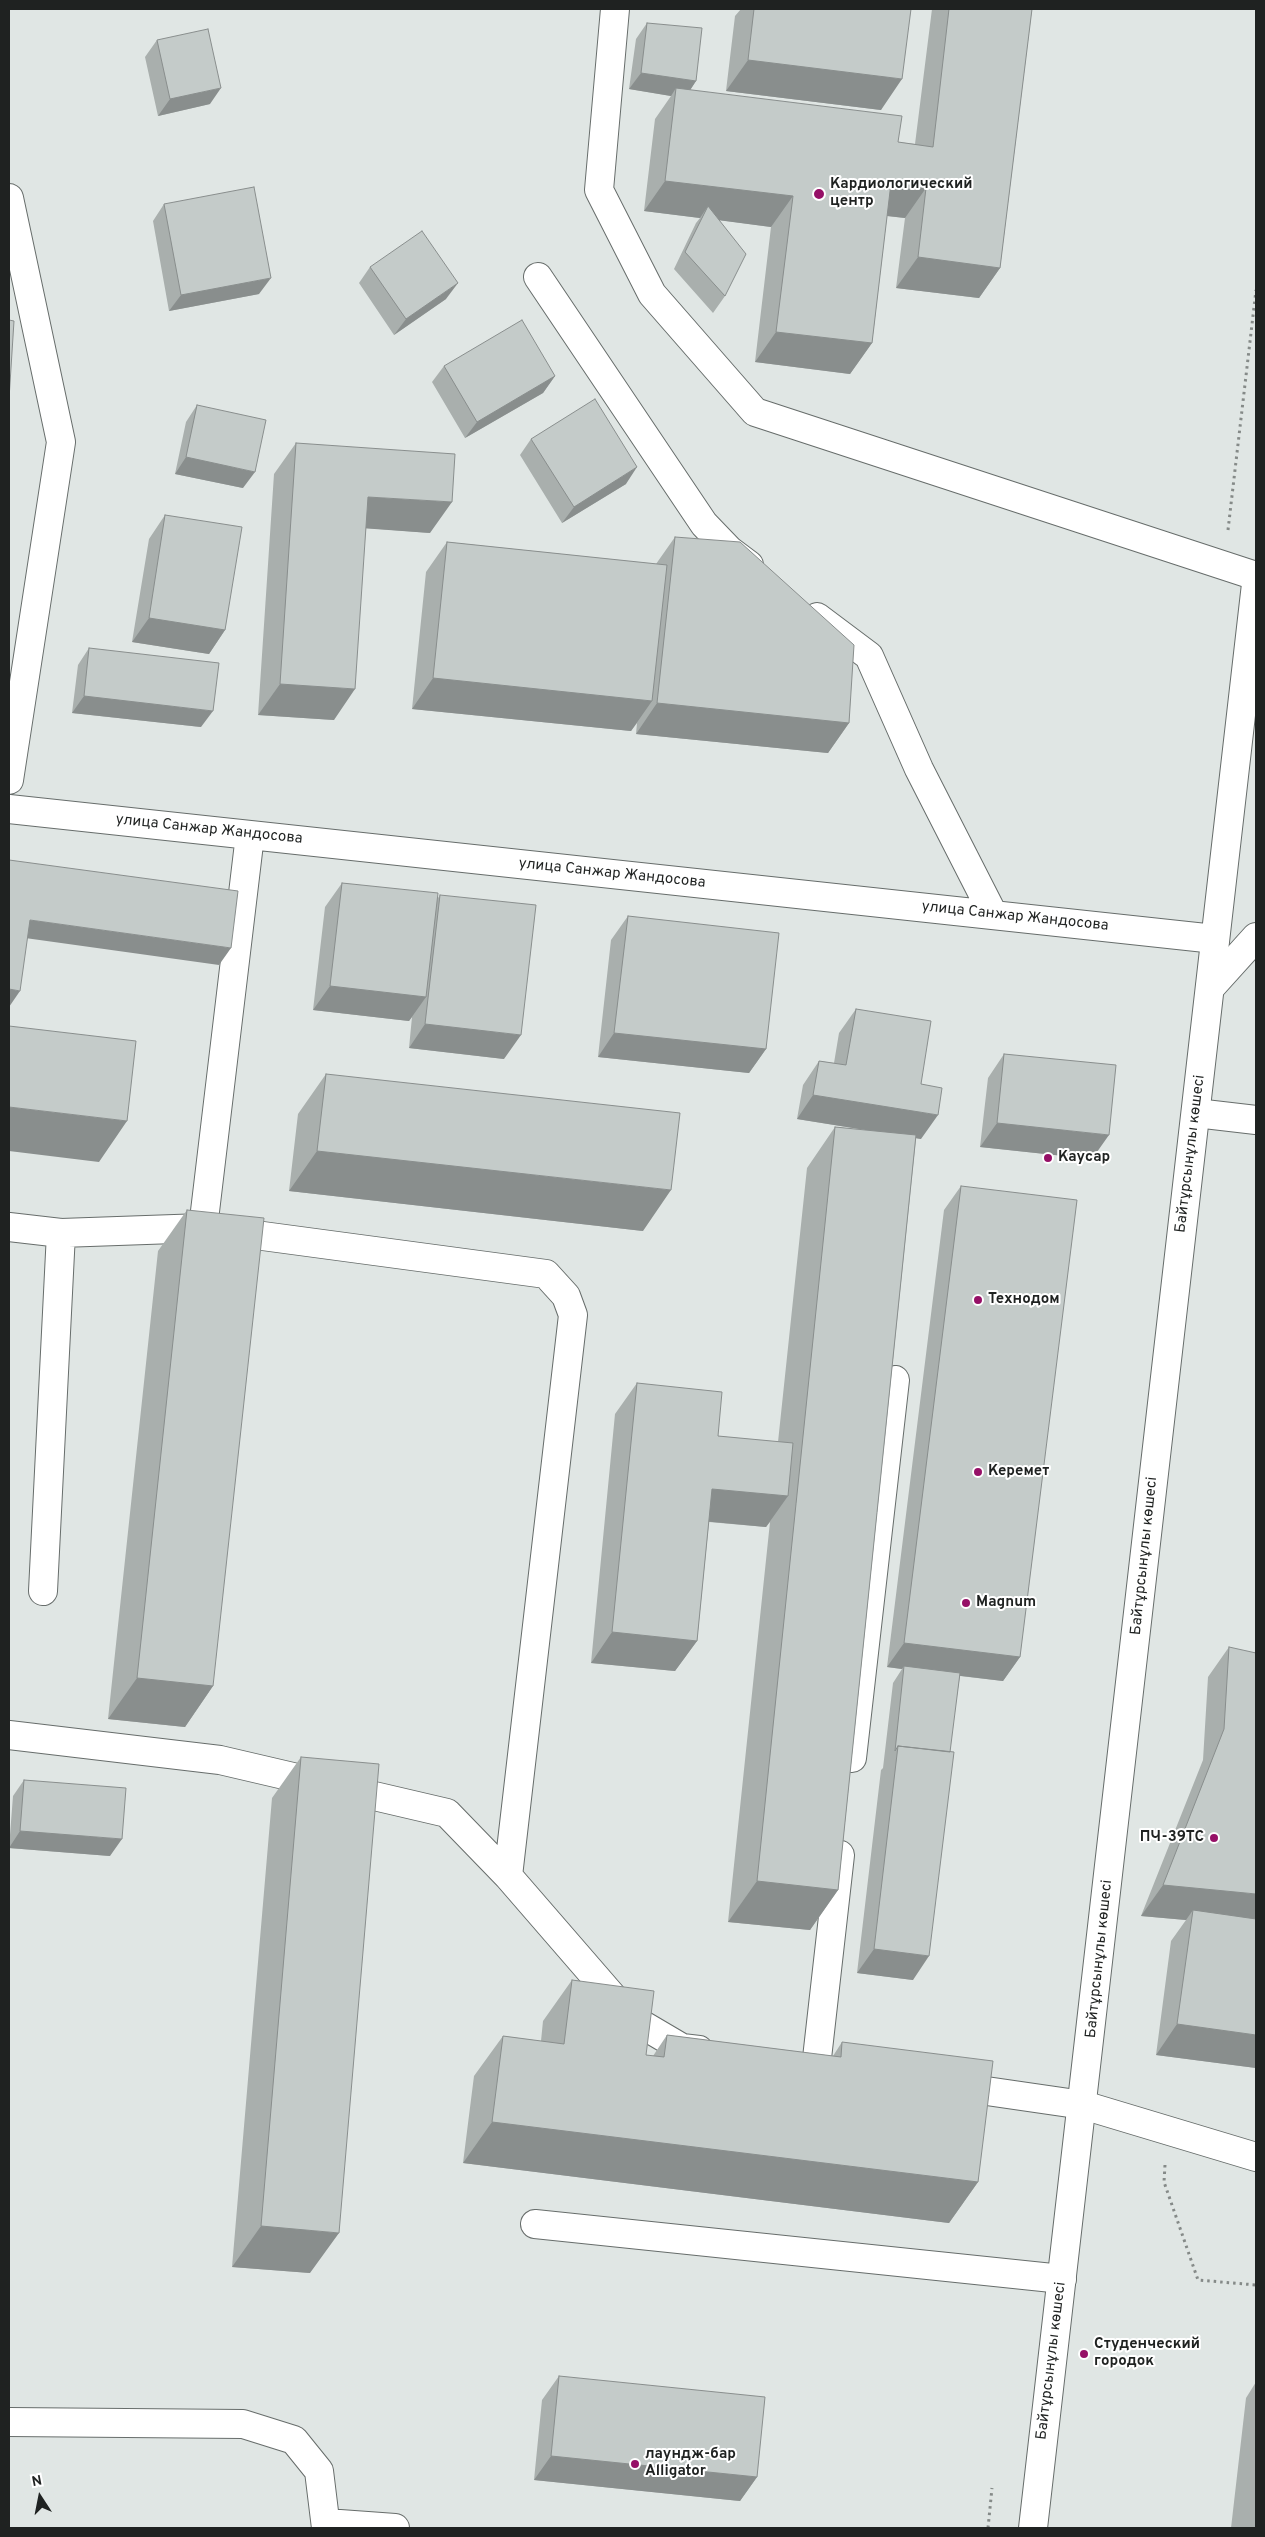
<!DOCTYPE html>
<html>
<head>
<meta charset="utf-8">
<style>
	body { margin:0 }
	#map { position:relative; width:1265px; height:2537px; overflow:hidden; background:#e0e6e4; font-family:Overpass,sans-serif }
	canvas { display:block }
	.frame { position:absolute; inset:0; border:10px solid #1f2221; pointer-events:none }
	.north { position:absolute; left:15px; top:2472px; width:50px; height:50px; -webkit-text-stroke:4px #fff; paint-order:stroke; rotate:349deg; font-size:14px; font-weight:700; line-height:20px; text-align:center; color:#1f2221 }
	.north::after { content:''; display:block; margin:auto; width:18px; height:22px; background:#1f2221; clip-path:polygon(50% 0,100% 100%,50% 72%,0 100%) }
</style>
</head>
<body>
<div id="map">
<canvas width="1265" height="2537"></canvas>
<div class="frame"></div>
<div class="north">N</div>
</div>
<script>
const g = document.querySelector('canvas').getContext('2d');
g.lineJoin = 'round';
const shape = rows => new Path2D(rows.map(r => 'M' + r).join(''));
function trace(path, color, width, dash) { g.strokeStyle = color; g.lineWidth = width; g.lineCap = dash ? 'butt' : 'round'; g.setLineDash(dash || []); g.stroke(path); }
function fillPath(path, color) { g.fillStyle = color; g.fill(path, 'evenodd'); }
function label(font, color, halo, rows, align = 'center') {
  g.font = font + ' Overpass,sans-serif'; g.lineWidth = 4; g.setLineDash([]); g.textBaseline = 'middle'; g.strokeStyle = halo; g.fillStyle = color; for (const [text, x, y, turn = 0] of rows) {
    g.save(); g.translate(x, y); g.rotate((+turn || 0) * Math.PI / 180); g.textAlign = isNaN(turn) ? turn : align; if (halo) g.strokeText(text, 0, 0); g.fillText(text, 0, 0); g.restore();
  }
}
const minor = shape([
	[615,9,599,190,652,294,755,412,1256,576],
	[9,198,61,442,9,780],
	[538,277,704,524,729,550,749,565],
	[817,617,869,656,919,769,993,914],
	[9,809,1215,939],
	[250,835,203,1228,546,1274,566,1296,573,1315,508,1876],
	[1210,988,1256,937],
	[1196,1113,1256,1120],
	[9,1227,61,1233],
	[43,1591,61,1233,203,1228],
	[9,1735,220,1760,447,1813,508,1876,631,2018,682,2048,699,2050],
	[852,1758,895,1380],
	[816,2067,840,1855],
	[952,2086,1083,2105,1256,2157],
	[535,2224,1062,2279],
	[9,2422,243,2424,294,2440,319,2471,326,2528],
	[326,2523,395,2528]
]);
const major = shape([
	[1033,2528,1256,584]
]);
trace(minor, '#676d6b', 30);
trace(major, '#676d6b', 30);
trace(shape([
	[1228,530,1256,290],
	[1165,2165,1164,2182,1198,2280,1256,2285],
	[988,2528,992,2488]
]), '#858a88', 3, [2.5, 4]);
trace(minor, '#fff', 28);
trace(major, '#fff', 28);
fillPath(shape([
	[741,9,911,9,881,110,726,91,735,16],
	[932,9,1032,9,1000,268,979,298,896,288,905,218,887,216,872,343,850,374,755,362,771,227,719,220,725,296,713,313,674,269,696,223,700,218,644,211,655,119,671,96,629,89,636,39,647,23,696,81,690,90,898,142,915,144],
	[157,40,210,104,158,116,145,57],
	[164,204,259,294,169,311,153,221],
	[370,267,446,299,394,335,359,283],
	[444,366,555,376,543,393,465,438,432,382],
	[197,405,243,488,175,474,186,422],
	[531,439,626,484,562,523,520,455],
	[296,443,430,533,366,528,334,720,258,715,274,474],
	[165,515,225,630,209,654,132,642,149,539],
	[675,537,849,723,828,753,636,734,637,723,631,731,412,709,426,572,447,542,656,564],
	[89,648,201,727,72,713,78,665],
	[342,883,438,898,440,895,504,1059,409,1048,412,1017,409,1021,313,1010,325,907],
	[628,916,766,1049,749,1073,598,1057,611,940],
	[856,1009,921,1084,921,1139,916,1138,838,1890,810,1930,728,1922,770,1522,766,1527,709,1522,697,1641,675,1671,591,1663,615,1414,637,1383,718,1436,778,1442,807,1168,835,1127,872,1131,797,1119,803,1085,819,1061,834,1063,839,1033],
	[1004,1054,1092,1159,980,1147,988,1078],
	[326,1074,643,1231,289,1191,298,1114],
	[961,1186,1020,1657,1003,1681,960,1676,913,1980,857,1973,881,1770,883,1768,893,1683,902,1669,887,1667,944,1210],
	[187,1210,213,1686,185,1727,108,1719,158,1251],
	[1229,1647,1256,2068,1156,2055,1171,1941,1186,1920,1141,1916,1203,1760,1208,1677],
	[301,1757,310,2273,232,2267,272,1798],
	[24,1780,110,1856,9,1848,13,1796],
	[572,1980,646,2055,653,2056,667,2035,833,2056,842,2042,978,2182,949,2223,463,2163,474,2076,503,2036,541,2041,543,2021],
	[559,2376,757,2477,740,2501,534,2480,542,2400],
	[1256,2382,1256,2528,1231,2528,1246,2398]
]), '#a9afad');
fillPath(shape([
	[748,60,902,79,881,110,726,91],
	[641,73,696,81,685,98,676,88,671,96,629,89],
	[221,88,210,104,158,116,170,99],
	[665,181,793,196,771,227,702,218,708,206,700,218,644,211],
	[891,183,926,188,905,218,870,214],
	[918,257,1000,268,979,298,896,288],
	[271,278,259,294,169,311,181,295],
	[458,283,446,299,394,335,406,319],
	[776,332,872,343,850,374,755,362],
	[555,376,543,393,465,438,477,422],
	[186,457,255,472,243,488,175,474],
	[637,467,626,484,562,523,574,507],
	[368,497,452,502,430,533,347,527],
	[149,618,225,630,209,654,132,642],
	[433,678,652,701,631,731,412,709],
	[280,684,355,689,334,720,258,715],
	[84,696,213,711,201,727,72,713],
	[657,703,849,723,828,753,636,734],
	[30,920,231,948,219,965,18,937],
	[330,986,426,997,409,1021,313,1010],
	[9,989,20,991,9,1007],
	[425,1024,521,1035,504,1059,409,1048],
	[614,1033,766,1049,749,1073,598,1057],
	[813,1095,938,1115,921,1139,797,1119],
	[9,1107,127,1121,99,1162,9,1151],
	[997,1123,1109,1135,1092,1159,980,1147],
	[317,1151,671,1190,643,1231,289,1191],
	[712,1489,788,1496,766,1527,691,1520],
	[612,1632,697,1641,675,1671,591,1663],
	[904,1643,1020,1657,1003,1681,904,1669,904,1666,902,1669,887,1667],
	[137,1678,213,1686,185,1727,108,1719],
	[20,1831,122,1839,110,1856,9,1848],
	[757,1881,838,1890,810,1930,728,1922],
	[1163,1885,1256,1894,1256,1927,1193,1910,1186,1920,1141,1916],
	[874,1949,929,1956,913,1980,857,1973],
	[1177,2024,1256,2035,1256,2068,1156,2055],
	[492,2122,978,2182,949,2223,463,2163],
	[261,2226,339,2233,310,2273,232,2267],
	[551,2456,757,2477,740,2501,534,2480]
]), '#898e8d');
const building = shape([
	[754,9,911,9,902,79,748,60,754,9],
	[949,9,1032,9,1000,268,918,257,926,188,891,183,872,343,776,332,793,196,665,181,676,88,902,116,898,142,933,147,949,9],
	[647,23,702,28,696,81,641,73,647,23],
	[208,29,221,88,170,99,157,40,208,29],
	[254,187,271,278,181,295,164,204,254,187],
	[708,206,746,254,725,296,685,252,708,206],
	[422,231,458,283,406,319,370,267,422,231],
	[9,320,14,321,9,399,9,320],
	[522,320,555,376,477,422,444,366,522,320],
	[595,399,637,467,574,507,531,439,595,399],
	[197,405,266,420,255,472,186,457,197,405],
	[296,443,455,454,452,502,368,497,355,689,280,684,296,443],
	[165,515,242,527,225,630,149,618,165,515],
	[675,537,740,542,854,645,849,723,657,703,675,537],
	[447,542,667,565,652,701,433,678,447,542],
	[89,648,219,663,213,711,84,696,89,648],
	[9,860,238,891,231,948,30,920,20,991,9,989,9,860],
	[342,883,438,893,426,997,330,986,342,883],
	[440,895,536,905,521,1035,425,1024,440,895],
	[628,916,779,933,766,1049,614,1033,628,916],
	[856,1009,931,1021,921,1084,942,1088,938,1115,813,1095,819,1061,846,1065,856,1009],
	[9,1026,136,1041,127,1121,9,1107,9,1026],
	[1004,1054,1116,1065,1109,1135,997,1123,1004,1054],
	[326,1074,680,1113,671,1190,317,1151,326,1074],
	[835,1127,916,1135,838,1890,757,1881,835,1127],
	[961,1186,1077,1200,1020,1657,904,1643,961,1186],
	[187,1210,264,1218,213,1686,137,1678,187,1210],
	[637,1383,722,1392,718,1436,793,1443,788,1496,712,1489,697,1641,612,1632,637,1383],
	[1229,1647,1256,1653,1256,1894,1163,1885,1224,1729,1229,1647],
	[904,1666,960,1673,950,1752,898,1746,895,1751,904,1666],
	[898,1746,954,1752,929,1956,874,1949,898,1746],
	[301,1757,379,1764,339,2233,261,2226,301,1757],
	[24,1780,126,1788,122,1839,20,1831,24,1780],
	[1193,1910,1256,1919,1256,2035,1177,2024,1193,1910],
	[572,1980,654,1991,646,2055,664,2057,667,2035,841,2057,842,2042,993,2061,978,2182,492,2122,503,2036,564,2044,572,1980],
	[559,2376,765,2397,757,2477,551,2456,559,2376]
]);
fillPath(building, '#c4cbc9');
trace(building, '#898e8d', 1);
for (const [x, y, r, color] of [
	[819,194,6,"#961067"],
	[1048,1158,5,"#961067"],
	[978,1300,5,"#961067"],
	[978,1472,5,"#961067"],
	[966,1603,5,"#961067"],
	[1214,1838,5,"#961067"],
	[1084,2354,5,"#961067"],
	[635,2464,5,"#961067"]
]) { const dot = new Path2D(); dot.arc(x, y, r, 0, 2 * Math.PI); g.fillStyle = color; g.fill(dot); trace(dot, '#fff', 2); }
label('bold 15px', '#1f2221', '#fff', [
	["Кардиологический",830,185],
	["центр",830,202],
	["Каусар",1058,1158],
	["Технодом",988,1300],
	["Керемет",988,1472],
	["Magnum",976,1603],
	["ПЧ-39ТС",1204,1838,"right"],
	["Студенческий",1094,2345],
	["городок",1094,2362],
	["лаундж-бар",645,2455],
	["Alligator",645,2472]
], 'left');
label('15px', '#1f2221', '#fff', [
	["улица Санжар Жандосова",209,830,6],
	["улица Санжар Жандосова",612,874,6],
	["улица Санжар Жандосова",1015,917,6],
	["Байтұрсынұлы көшесі",1191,1154,-83],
	["Байтұрсынұлы көшесі",1145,1556,-84],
	["Байтұрсынұлы көшесі",1100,1959,-84],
	["Байтұрсынұлы көшесі",1052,2361,-83]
]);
</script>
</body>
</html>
